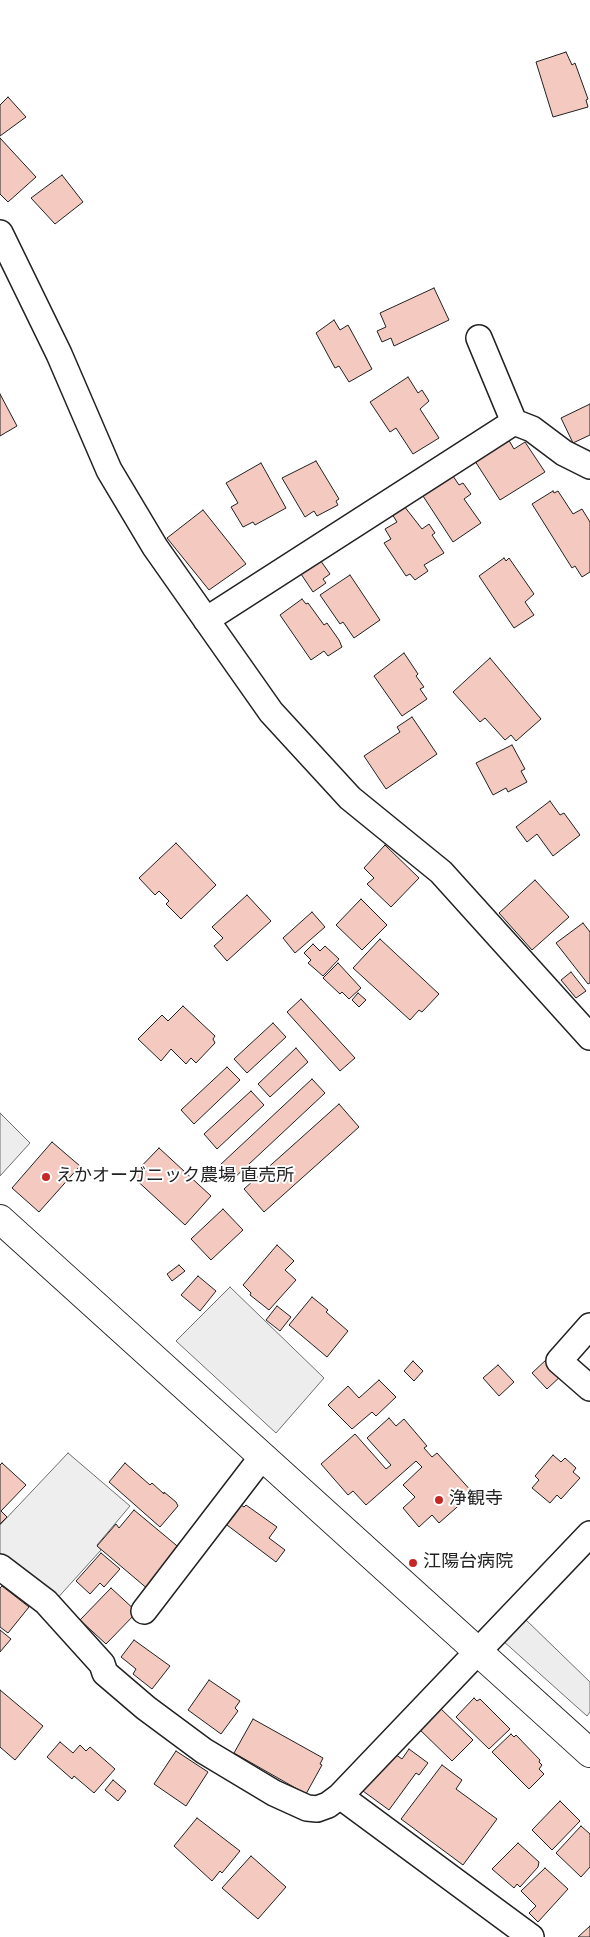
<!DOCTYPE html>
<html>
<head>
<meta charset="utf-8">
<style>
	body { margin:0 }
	canvas { display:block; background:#fff }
</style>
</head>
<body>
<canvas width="590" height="1937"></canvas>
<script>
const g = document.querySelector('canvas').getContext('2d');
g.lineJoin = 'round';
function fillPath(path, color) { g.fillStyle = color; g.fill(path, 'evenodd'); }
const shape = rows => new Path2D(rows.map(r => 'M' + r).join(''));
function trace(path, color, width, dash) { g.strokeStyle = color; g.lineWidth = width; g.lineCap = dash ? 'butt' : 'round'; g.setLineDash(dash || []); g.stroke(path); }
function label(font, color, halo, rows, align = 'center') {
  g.font = font + ' Overpass,"Noto Sans JP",sans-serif'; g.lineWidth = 4; g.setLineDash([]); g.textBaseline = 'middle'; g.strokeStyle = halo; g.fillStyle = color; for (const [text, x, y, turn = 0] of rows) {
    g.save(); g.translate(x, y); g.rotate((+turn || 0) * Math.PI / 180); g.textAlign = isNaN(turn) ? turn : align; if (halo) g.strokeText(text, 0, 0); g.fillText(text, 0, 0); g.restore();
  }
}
const green = shape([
	[68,1453,130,1506,97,1545,101,1550,54,1602,0,1558,0,1525,68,1453]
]);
fillPath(green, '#eee');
trace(green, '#6f6f6f', 1);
const parking = shape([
	[0,1113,30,1143,0,1176,0,1113],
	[230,1287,324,1378,276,1433,176,1341,230,1287],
	[524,1618,590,1682,590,1712,587,1716,502,1640,524,1618]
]);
fillPath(parking, '#ededed');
trace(parking, '#6f6f6f', 1);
const building = shape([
	[566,52,572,65,575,63,588,99,586,100,588,107,553,117,536,62,566,52],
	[8,97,26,117,0,136,0,105,8,97],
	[0,138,36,177,8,202,0,194,0,138],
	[62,175,83,202,55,224,31,198,62,175],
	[434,288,449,320,394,346,391,338,382,342,377,331,386,327,380,313,434,288],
	[334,320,340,330,348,325,372,369,349,382,339,366,335,368,316,333,334,320],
	[408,377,418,393,422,390,429,401,420,409,439,438,413,454,396,428,390,432,370,402,408,377],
	[0,394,17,426,0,436,0,394],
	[590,404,590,435,573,443,561,418,590,404],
	[507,437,514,449,525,442,545,472,500,500,473,458,507,437],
	[316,461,339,499,336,501,338,505,317,516,314,511,305,517,282,478,316,461],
	[261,463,286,508,255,525,253,522,243,527,231,507,238,503,226,483,261,463],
	[453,476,459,485,463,483,471,494,464,499,481,523,453,542,423,496,453,476],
	[553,491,554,493,558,491,573,514,582,509,590,522,590,572,582,577,575,566,572,568,532,504,553,491],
	[404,506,422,529,429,524,435,533,432,535,444,553,424,565,428,571,415,580,410,574,406,576,384,543,391,539,385,529,397,522,392,514,404,506],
	[203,510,246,564,209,590,167,538,203,510],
	[318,557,330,574,323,579,326,583,313,592,299,571,318,557],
	[504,558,506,561,509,558,534,594,525,602,534,615,514,628,479,576,504,558],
	[350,575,380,620,354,638,343,622,340,624,320,595,350,575],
	[302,599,306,604,308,603,324,625,327,623,339,640,342,647,328,656,324,651,311,660,280,615,302,599],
	[404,653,418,674,416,676,424,687,420,689,427,699,402,716,374,676,404,653],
	[490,658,541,719,516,741,511,735,505,740,485,718,480,722,453,692,490,658],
	[412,717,437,754,386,789,364,756,400,732,397,727,412,717],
	[512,745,525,769,521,771,527,782,508,792,506,788,493,795,476,763,512,745],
	[550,801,560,815,564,813,580,835,553,856,537,834,527,842,516,827,550,801],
	[176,843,216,885,181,919,166,904,169,901,159,891,155,895,139,878,176,843],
	[385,845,419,878,391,907,367,884,374,878,364,868,385,845],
	[535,880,569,917,532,950,499,913,535,880],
	[247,895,271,921,227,961,214,946,223,938,212,927,247,895],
	[361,899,387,925,362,950,336,925,361,899],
	[312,912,325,927,295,953,283,938,312,912],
	[583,923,590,932,590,983,588,984,556,943,583,923],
	[380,939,439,994,422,1012,419,1010,410,1020,353,968,380,939],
	[313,944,320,951,325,946,339,959,323,976,308,963,311,960,304,953,313,944],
	[338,963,361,988,349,999,342,992,340,994,323,978,338,963],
	[571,972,586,991,576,998,561,980,571,972],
	[358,993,366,1000,359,1007,352,1000,358,993],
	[301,999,355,1058,340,1071,287,1012,301,999],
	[183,1006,215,1036,213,1039,215,1043,196,1063,191,1058,186,1064,171,1049,161,1061,138,1039,162,1015,168,1021,183,1006],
	[273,1023,286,1037,247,1073,234,1059,273,1023],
	[296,1048,308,1062,270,1097,258,1084,296,1048],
	[227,1067,240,1080,194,1124,181,1110,227,1067],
	[312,1079,325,1093,233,1179,220,1165,312,1079],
	[251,1091,264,1105,217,1149,204,1134,251,1091],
	[339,1104,359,1127,264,1212,244,1189,339,1104],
	[52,1142,80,1166,39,1212,12,1188,52,1142],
	[159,1148,211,1196,185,1225,132,1176,159,1148],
	[223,1209,243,1230,211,1260,191,1239,223,1209],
	[277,1245,294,1261,285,1270,296,1280,269,1310,250,1295,251,1293,243,1285,277,1245],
	[179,1265,185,1271,172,1281,167,1274,179,1265],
	[198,1276,216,1291,200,1311,181,1295,198,1276],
	[312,1297,328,1310,326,1312,348,1331,327,1357,289,1325,312,1297],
	[277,1306,291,1317,280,1331,266,1320,277,1306],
	[547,1359,562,1375,547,1389,532,1373,547,1359],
	[413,1361,423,1371,414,1381,404,1371,413,1361],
	[498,1365,514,1382,499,1396,483,1378,498,1365],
	[379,1380,396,1397,376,1416,372,1412,352,1429,328,1405,348,1386,359,1398,379,1380],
	[389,1418,396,1426,404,1419,427,1446,424,1448,432,1457,437,1453,473,1493,439,1523,432,1515,419,1527,403,1508,415,1497,403,1485,422,1467,416,1461,366,1505,353,1491,348,1495,321,1464,355,1434,386,1469,391,1465,367,1438,389,1418],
	[553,1455,561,1462,565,1458,576,1468,573,1472,580,1478,561,1499,557,1495,550,1503,532,1488,539,1480,535,1476,553,1455],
	[2,1463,26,1485,1,1511,7,1517,0,1524,0,1465,2,1463],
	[125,1463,150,1485,152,1483,164,1494,164,1492,176,1502,178,1506,160,1527,109,1482,125,1463],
	[238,1503,244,1507,246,1505,277,1527,269,1538,285,1550,276,1562,223,1522,238,1503],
	[134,1510,182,1550,149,1590,97,1546,116,1524,119,1528,134,1510],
	[101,1553,120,1569,104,1587,100,1583,90,1594,76,1581,101,1553],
	[2,1586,29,1607,8,1633,0,1627,0,1588,2,1586],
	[111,1588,137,1612,106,1644,80,1620,111,1588],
	[0,1630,11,1639,0,1652,0,1630],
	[134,1640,170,1666,152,1689,133,1674,136,1669,121,1657,134,1640],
	[209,1680,240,1701,235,1708,238,1711,221,1734,188,1710,209,1680],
	[0,1690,43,1726,15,1760,0,1747,0,1690],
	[474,1698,477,1701,480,1699,510,1729,489,1749,456,1717,474,1698],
	[437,1705,473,1740,452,1761,416,1726,437,1705],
	[253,1719,323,1758,320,1764,322,1765,306,1794,234,1753,253,1719],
	[511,1734,514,1737,516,1735,540,1760,539,1762,542,1765,539,1769,544,1774,529,1789,492,1752,511,1734],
	[60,1742,73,1753,80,1745,86,1751,90,1747,115,1769,94,1793,74,1776,72,1779,47,1757,60,1742],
	[409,1749,428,1763,419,1775,416,1773,389,1810,363,1791,392,1752,402,1759,409,1749],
	[176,1751,208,1772,186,1806,154,1784,176,1751],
	[442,1765,462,1780,456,1789,497,1819,463,1865,401,1819,442,1765],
	[113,1780,126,1791,118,1801,105,1790,113,1780],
	[560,1801,580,1821,552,1850,532,1830,560,1801],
	[197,1818,240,1851,222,1873,220,1871,212,1881,174,1846,197,1818],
	[581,1826,590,1834,590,1867,581,1877,556,1853,581,1826],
	[518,1843,539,1862,538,1867,520,1887,517,1884,514,1888,492,1869,518,1843],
	[251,1856,286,1887,258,1919,222,1888,251,1856],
	[545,1868,568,1889,538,1922,529,1913,536,1906,521,1891,545,1868],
	[590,1926,590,1937,578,1937,590,1926]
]);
fillPath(building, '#f3c9c0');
trace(building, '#222', 1);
const minor = shape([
	[0,233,59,354,109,470,155,547,271,712,350,798,441,872,590,1037],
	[479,338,514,422],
	[206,620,514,422,532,429,564,453,590,466],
	[590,1326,559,1361,590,1388],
	[0,1567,46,1602,102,1664,105,1673,146,1708,204,1751,274,1793,307,1808,317,1809,328,1805,340,1796,590,1534],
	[144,1611,262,1457],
	[340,1796,531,1937]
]);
const tertiary = shape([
	[0,1219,590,1753]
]);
trace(minor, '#222', 28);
trace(tertiary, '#222', 30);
trace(minor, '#fff', 25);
trace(tertiary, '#fff', 28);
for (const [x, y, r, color] of [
	[46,1177,5,"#c62828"],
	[439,1500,5,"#c62828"],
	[413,1563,5,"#c62828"]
]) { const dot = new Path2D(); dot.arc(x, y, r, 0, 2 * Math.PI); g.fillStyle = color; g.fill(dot); trace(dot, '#fff', 2); }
label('18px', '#222', '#fff', [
	["えかオーガニック農場 直売所",56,1177],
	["浄観寺",449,1500],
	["江陽台病院",423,1563]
], 'left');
</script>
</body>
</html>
